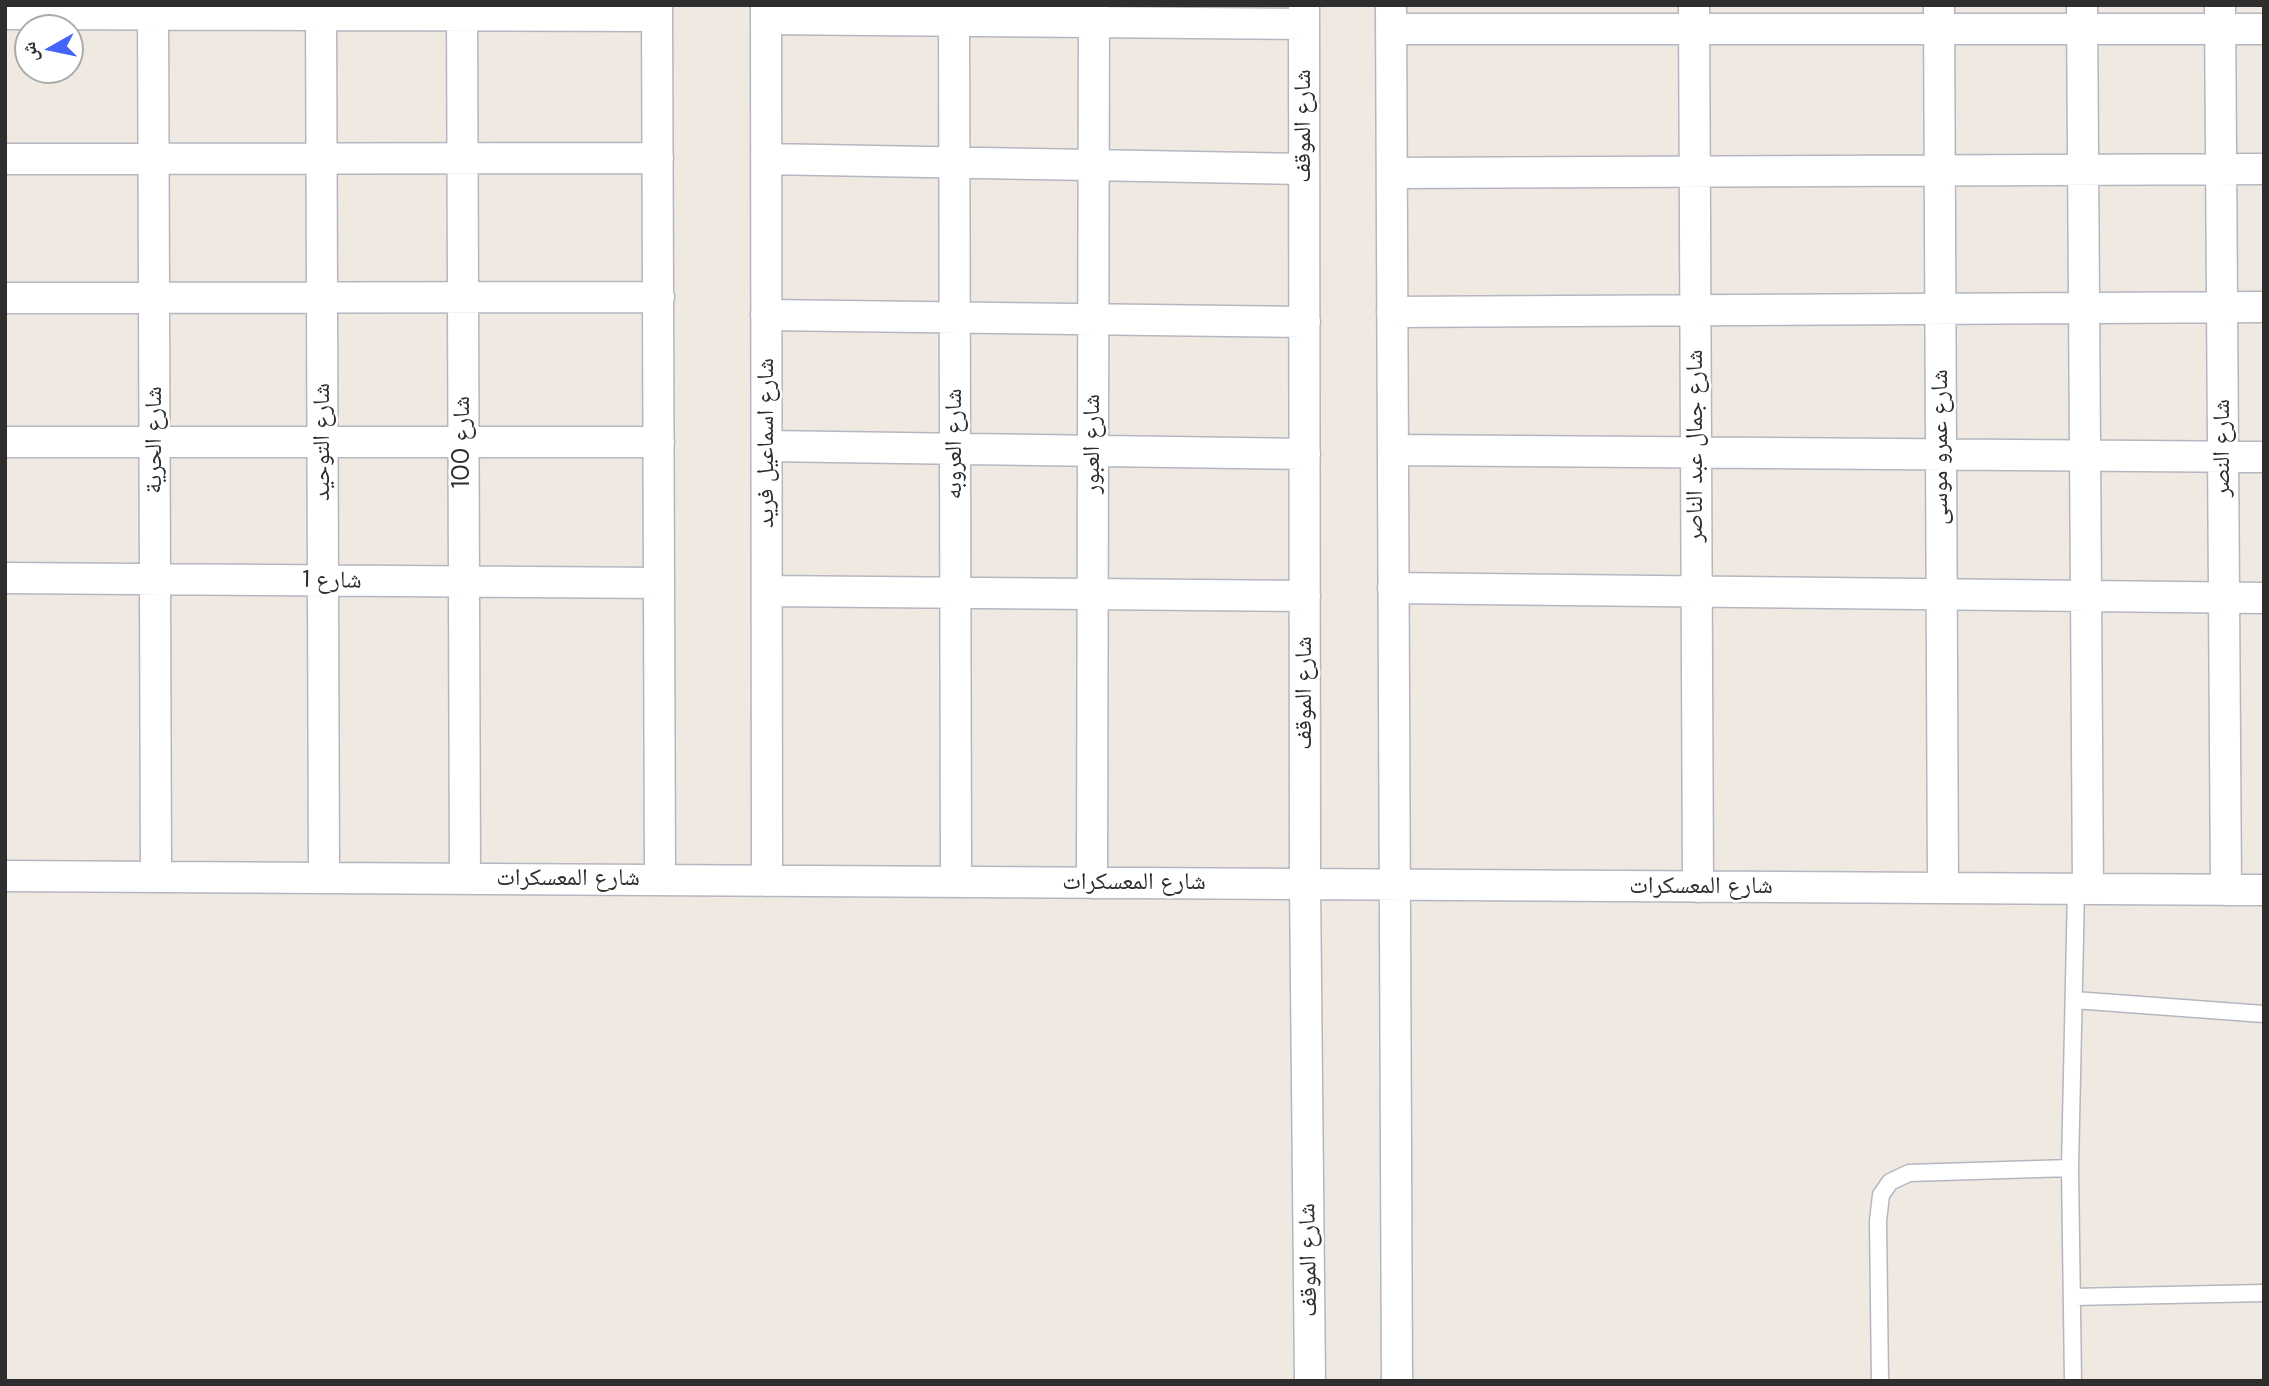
<!DOCTYPE html>
<html>
<head>
<meta charset="utf-8">
<style>
	body { margin:0 }
	#map { position:relative; width:2269px; height:1386px; overflow:hidden; background:#efe9e1; font-family:"DM Sans","Noto Naskh Arabic",sans-serif }
	canvas { display:block }
	.frame { position:absolute; inset:0; border:7px solid #2e2e2e; pointer-events:none }
	.north { position:absolute; left:14px; top:14px; width:70px; height:70px; box-sizing:border-box; background:#fff; border:2px solid #ababab; border-radius:50%; rotate:261deg; font-size:19px; font-weight:700; line-height:28px; text-align:center; color:#2e2e2e }
	.north::after { content:''; display:block; margin:auto; width:24px; height:32px; background:#4264fb; clip-path:polygon(50% 0,100% 100%,50% 72%,0 100%) }
</style>
</head>
<body>
<div id="map">
<canvas width="2269" height="1386"></canvas>
<div class="frame"></div>
<div class="north">ش</div>
</div>
<script>
const g = document.querySelector('canvas').getContext('2d');
g.lineJoin = 'round';
const shape = rows => new Path2D(rows.map(r => 'M' + r).join(''));
function trace(path, color, width, dash) { g.strokeStyle = color; g.lineWidth = width; g.lineCap = dash ? 'butt' : 'round'; g.setLineDash(dash || []); g.stroke(path); }
function label(font, color, halo, rows, align = 'center') {
  g.font = font + ' "DM Sans","Noto Naskh Arabic",sans-serif'; g.lineWidth = 5; g.setLineDash([]); g.textBaseline = 'middle'; g.strokeStyle = halo; g.fillStyle = color; for (const [text, x, y, turn = 0] of rows) {
    g.save(); g.translate(x, y); g.rotate((+turn || 0) * Math.PI / 180); g.textAlign = isNaN(turn) ? turn : align; if (halo) g.strokeText(text, 0, 0); g.fillText(text, 0, 0); g.restore();
  }
}
const service = shape([
	[2074,1000,2264,1014],
	[2072,1297,2264,1293],
	[1880,1381,1878,1221,1881,1195,1890,1182,1909,1173,2070,1168],
	[2073,1381,2070,1168,2076,889]
]);
const minor = shape([
	[153,5,156,875],
	[321,5,324,878],
	[462,5,465,879],
	[657,5,660,880],
	[766,5,767,881],
	[954,5,956,882],
	[1304,5,1305,884,1310,1381],
	[1391,5,1397,1381],
	[1694,5,1698,887],
	[1939,5,1943,888],
	[2082,5,2088,889],
	[2220,5,2226,890],
	[5,14,657,16],
	[766,19,1304,24],
	[1391,29,2264,29],
	[5,159,658,158],
	[766,159,1304,169],
	[1392,173,2264,169],
	[5,298,659,297],
	[1392,312,2264,307],
	[766,315,1305,322],
	[5,442,659,442],
	[767,446,1305,454],
	[1393,450,2264,457],
	[5,578,659,583],
	[1393,588,2264,598],
	[767,591,1305,596],
	[5,876,2264,890],
	[1092,883,1094,5]
]);
trace(service, '#b4b7c1', 19);
trace(minor, '#b4b7c1', 33);
trace(service, '#fff', 16);
trace(minor, '#fff', 30);
label('24px', '#2e2e2e', '#fff', [
	["شارع الموقف",1304,126,-90],
	["شارع الحرية",155,440,-90],
	["شارع التوحيد",323,442,-90],
	["شارع 100",463,442,-90],
	["شارع اسماعيل فريد",767,443,-90],
	["شارع العروبه",955,444,-90],
	["شارع العبور",1093,444,-90],
	["شارع جمال عبد الناصر",1696,446,-90],
	["شارع عمرو موسى",1941,447,-90],
	["شارع النصر",2223,448,-90],
	["شارع 1",332,581,1],
	["شارع الموقف",1305,693,-90],
	["شارع المعسكرات",568,879],
	["شارع المعسكرات",1134,883],
	["شارع المعسكرات",1701,887],
	["شارع الموقف",1309,1260,-91]
]);
</script>
</body>
</html>
